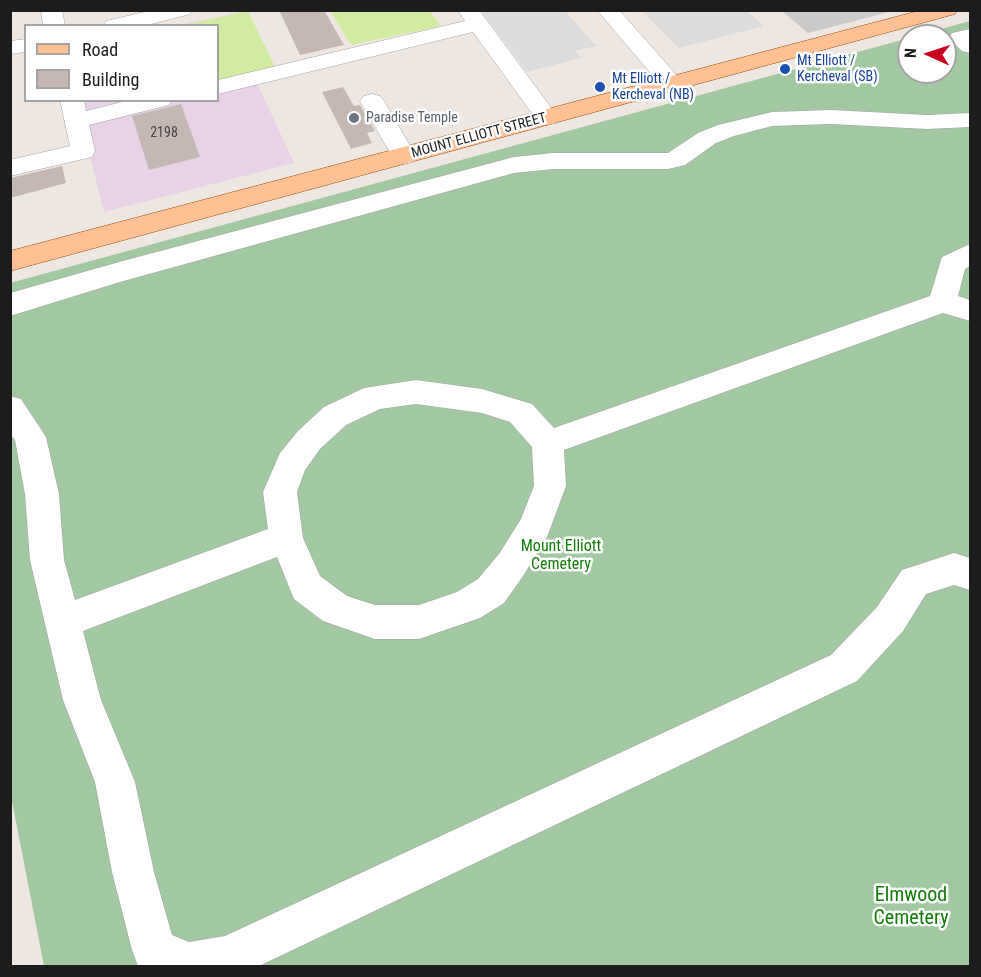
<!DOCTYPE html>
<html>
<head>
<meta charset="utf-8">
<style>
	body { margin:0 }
	#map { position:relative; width:981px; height:977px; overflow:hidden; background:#eee7e1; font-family:"Roboto Condensed",sans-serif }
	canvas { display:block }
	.frame { position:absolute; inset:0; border:12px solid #1c1c1c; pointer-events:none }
	.legend { position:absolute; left:24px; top:24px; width:195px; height:78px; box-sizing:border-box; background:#fff; border:2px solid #a4a4a4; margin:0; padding:8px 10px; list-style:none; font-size:18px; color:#1c1c1c }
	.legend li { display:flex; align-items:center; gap:12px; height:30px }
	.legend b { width:30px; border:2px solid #a4a4a4 }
	.north { position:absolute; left:897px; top:24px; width:60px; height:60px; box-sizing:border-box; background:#fff; border:2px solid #a4a4a4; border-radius:50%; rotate:273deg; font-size:16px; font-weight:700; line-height:24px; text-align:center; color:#1c1c1c }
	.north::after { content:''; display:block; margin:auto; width:21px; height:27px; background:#c70021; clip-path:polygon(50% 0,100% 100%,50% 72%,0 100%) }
</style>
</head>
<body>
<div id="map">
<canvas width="981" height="977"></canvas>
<div class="frame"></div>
<ul class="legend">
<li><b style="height:8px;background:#ffc094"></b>Road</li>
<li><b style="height:16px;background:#c5b8b4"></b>Building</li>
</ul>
<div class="north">N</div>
</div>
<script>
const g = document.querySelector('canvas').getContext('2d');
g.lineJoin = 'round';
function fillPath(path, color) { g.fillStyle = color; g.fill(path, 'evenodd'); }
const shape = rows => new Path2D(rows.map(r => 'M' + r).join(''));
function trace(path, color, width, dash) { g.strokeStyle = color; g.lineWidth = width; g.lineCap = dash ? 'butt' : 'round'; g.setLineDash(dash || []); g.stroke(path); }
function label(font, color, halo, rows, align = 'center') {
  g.font = font + ' "Roboto Condensed",sans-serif'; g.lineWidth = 5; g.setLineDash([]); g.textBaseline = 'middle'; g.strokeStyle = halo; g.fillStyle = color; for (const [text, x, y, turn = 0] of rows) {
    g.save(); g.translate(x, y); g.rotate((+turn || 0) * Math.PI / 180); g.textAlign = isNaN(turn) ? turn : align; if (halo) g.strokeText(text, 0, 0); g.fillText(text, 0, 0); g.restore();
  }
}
fillPath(shape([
	[248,11,257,83,294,163,104,212,76,101,218,100,218,26,178,25]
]), '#e7d2e7');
fillPath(shape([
	[782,11,893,11,808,33]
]), '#cacaca');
fillPath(shape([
	[248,11,280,77,218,91,218,26,178,26],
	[330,11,430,11,441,26,351,45]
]), '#d2eba3');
fillPath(shape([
	[970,21,970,966,44,966,11,796,10,283,909,38,909,72,945,72,945,36,916,36]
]), '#a1c8a1');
fillPath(shape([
	[481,11,565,11,596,46,575,51,581,58,527,72],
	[642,11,747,11,764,26,679,48]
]), '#dcdcdc');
fillPath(shape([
	[279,10,324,10,344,45,300,55],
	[343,87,354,106,360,105,375,131,367,133,372,143,351,149,322,92],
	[181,104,200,157,149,170,132,116],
	[62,166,66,183,10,198,10,178]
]), '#c5b8b4');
const minor = shape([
	[41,10,62,10,65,26,43,26,41,10],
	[153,10,193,10,190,14,144,26,104,26,106,21,153,10],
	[458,10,479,10,555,113,559,118,555,123,547,125,539,123,473,32,218,94,218,80,465,21,458,10],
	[597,10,619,10,680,79,683,84,680,89,672,91,664,89,597,10],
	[970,29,970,53,962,51,949,38,952,33,970,29],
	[26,39,26,52,10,54,10,41,26,39],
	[372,94,380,96,384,101,416,156,413,162,404,164,395,162,392,156,360,101,364,96,372,94],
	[60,100,84,100,86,111,130,100,172,100,169,105,89,125,95,151,92,157,10,176,10,160,70,146,60,100],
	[831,110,927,115,970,113,970,127,927,129,831,124,772,126,734,136,716,143,685,165,668,169,553,169,514,173,120,282,10,316,10,293,119,262,514,157,553,153,668,153,698,133,718,125,772,112,831,110],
	[970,244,970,266,965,269,958,296,970,300,970,321,943,313,564,450,566,486,547,537,523,576,504,603,480,618,419,639,375,639,323,621,294,599,277,557,83,631,101,700,135,782,154,872,172,935,189,942,225,936,831,655,877,607,902,570,954,553,970,558,970,590,954,585,926,594,903,631,857,681,259,966,138,966,132,950,112,872,95,782,63,700,30,560,25,494,15,440,10,434,10,396,21,399,46,437,59,494,64,560,75,600,268,529,263,492,280,453,298,431,324,407,364,388,416,380,482,389,532,404,554,428,930,296,942,257,970,244],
	[416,404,482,413,510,422,532,447,534,486,521,519,499,554,478,579,457,592,419,605,375,605,347,596,320,576,303,538,297,492,305,470,320,449,346,425,380,409,416,404]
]);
const major = shape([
	[922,10,958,10,955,14,10,271,10,251,922,10]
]);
trace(minor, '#a3a3a3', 1);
trace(major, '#934b00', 1);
fillPath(minor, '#fff');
fillPath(major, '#ffc094');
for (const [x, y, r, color] of [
	[785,69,6,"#1a4fb4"],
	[600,87,6,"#1a4fb4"],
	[354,118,6,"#6b7280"]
]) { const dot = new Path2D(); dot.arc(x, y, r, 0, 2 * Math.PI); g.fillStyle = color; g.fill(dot); trace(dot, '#fff', 2); }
label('14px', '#164399', '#fff', [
	["Mt Elliott /",797,61],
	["Kercheval (SB)",797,77],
	["Mt Elliott /",612,79],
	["Kercheval (NB)",612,95]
], 'left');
label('14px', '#5b616d', '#fff', [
	["Paradise Temple",366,118]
], 'left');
label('14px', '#464342', null, [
	["2198",164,133]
]);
label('14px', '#1c1c1c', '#fff', [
	["MOUNT ELLIOTT STREET",479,136,-15]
]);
label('16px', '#107d07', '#fff', [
	["Mount Elliott",561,547],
	["Cemetery",561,565]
]);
label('20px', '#107d07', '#fff', [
	["Elmwood",911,896],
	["Cemetery",911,919]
]);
</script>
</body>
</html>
